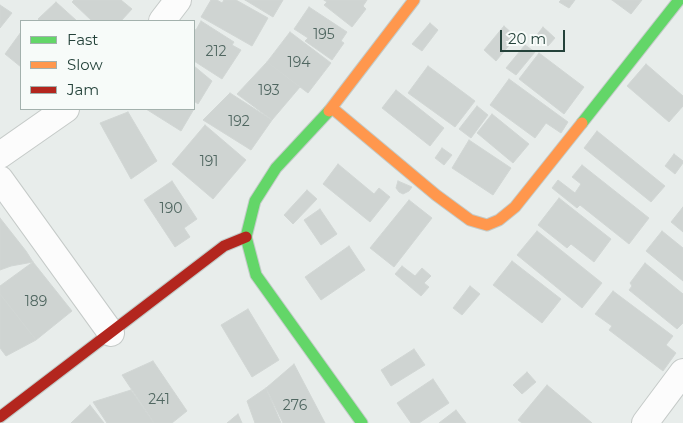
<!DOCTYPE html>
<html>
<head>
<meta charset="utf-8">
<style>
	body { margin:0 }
	#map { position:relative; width:683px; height:423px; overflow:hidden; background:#e8edeb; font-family:Montserrat,sans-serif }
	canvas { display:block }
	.legend { position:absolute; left:20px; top:20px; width:175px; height:90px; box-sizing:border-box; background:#f7fbf9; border:1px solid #a3b1ad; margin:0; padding:6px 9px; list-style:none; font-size:15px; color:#24423a }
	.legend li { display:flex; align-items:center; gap:10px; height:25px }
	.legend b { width:25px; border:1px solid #a3b1ad }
	.scale { position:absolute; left:500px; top:30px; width:65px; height:22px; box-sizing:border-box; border:2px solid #24423a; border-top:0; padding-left:6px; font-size:15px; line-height:18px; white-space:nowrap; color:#24423a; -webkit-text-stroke:4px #f7fbf9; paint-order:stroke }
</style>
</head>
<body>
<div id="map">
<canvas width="683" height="423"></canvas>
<ul class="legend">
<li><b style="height:6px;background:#63d668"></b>Fast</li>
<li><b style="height:6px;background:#ff974d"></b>Slow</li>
<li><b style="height:6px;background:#b3261e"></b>Jam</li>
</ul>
<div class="scale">20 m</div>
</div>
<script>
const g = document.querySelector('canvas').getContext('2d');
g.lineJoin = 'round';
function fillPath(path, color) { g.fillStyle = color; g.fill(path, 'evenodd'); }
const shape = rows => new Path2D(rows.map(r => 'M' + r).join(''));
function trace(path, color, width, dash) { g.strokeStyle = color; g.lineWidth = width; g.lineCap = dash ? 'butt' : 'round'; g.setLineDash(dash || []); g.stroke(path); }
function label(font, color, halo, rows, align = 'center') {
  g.font = font + ' Montserrat,sans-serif'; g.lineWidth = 4.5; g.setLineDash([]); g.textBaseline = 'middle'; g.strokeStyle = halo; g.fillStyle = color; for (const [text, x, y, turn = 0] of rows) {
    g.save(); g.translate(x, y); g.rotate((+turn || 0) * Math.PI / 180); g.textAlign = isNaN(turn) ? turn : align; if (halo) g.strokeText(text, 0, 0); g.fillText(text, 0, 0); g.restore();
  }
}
const building = shape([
	[74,0,121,0,132,9,121,21,92,21,72,2,74,0],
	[211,0,217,0,222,3,224,0,236,0,268,18,252,46,201,17,211,0],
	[245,0,283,0,273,17,245,0],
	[324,0,367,0,363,6,366,9,352,27,324,5,327,2,324,0],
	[561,0,575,0,569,8,559,2,561,0],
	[612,0,642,0,631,14,612,0],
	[56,2,77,21,40,21,38,19,56,2],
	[0,5,12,13,0,28,0,5],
	[309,7,347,32,341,41,344,43,332,60,305,41,308,38,294,29,309,7],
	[201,21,234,42,232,45,241,50,222,79,194,61,194,29,196,30,201,21],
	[430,23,438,30,422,51,412,44,430,23],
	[504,26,516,37,496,61,484,50,504,26],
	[543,27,555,38,548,46,536,36,543,27],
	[21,32,21,67,5,54,21,32],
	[290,32,331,63,308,93,267,62,290,32],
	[525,45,535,52,516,75,506,68,525,45],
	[539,53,584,87,564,114,519,79,539,53],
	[267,62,300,87,272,120,237,94,267,62],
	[646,64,683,96,683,106,669,122,627,86,646,64],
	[194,66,212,81,198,104,194,101,194,66],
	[428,66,475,101,455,127,408,93,428,66],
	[509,79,568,122,561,133,546,123,535,138,490,105,509,79],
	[396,90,444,128,430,146,382,108,396,90],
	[230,93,272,120,251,150,203,120,230,93],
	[477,106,488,115,471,138,459,129,477,106],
	[146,109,194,109,181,131,146,109],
	[128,112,157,161,131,179,100,123,128,112],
	[492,114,529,144,513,163,477,133,492,114],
	[205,125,246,160,213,199,172,164,205,125],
	[597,131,665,186,651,202,584,148,597,131],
	[469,140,511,168,493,195,452,168,469,140],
	[442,148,452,155,444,165,435,158,442,148],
	[674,154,683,161,683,163,675,174,665,166,674,154],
	[338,164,374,194,379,188,390,197,370,222,323,184,338,164],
	[582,165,649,218,629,244,580,205,577,208,552,188,558,180,575,193,581,184,572,177,582,165],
	[172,181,197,219,184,228,190,237,175,247,144,200,172,181],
	[398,181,412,187,409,191,403,194,399,192,396,188,398,181],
	[307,190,317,199,293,224,284,215,307,190],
	[559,198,611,239,594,262,571,244,567,248,538,225,559,198],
	[409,200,432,218,394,267,370,248,409,200],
	[683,207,683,232,671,222,683,207],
	[320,209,337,234,321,245,304,220,320,209],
	[0,218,26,251,33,262,11,266,0,270,0,218],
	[537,231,602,283,582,308,517,255,537,231],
	[662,231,683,248,683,281,646,251,662,231],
	[349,246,365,270,321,300,305,277,349,246],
	[512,261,561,299,542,323,493,285,512,261],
	[33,262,72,311,36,340,0,294,0,286,33,262],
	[645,263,683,294,683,323,677,329,629,290,632,286,630,283,645,263],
	[402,266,415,276,422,268,431,276,424,283,429,287,421,296,395,274,402,266],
	[470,286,480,294,462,315,453,308,470,286],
	[613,291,673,336,666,345,676,353,663,371,609,330,612,326,595,314,613,291],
	[0,294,36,340,6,356,0,348,0,294],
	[248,309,279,360,252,377,221,325,248,309],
	[414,349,425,365,391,386,381,370,414,349],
	[153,361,187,411,172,423,154,423,122,375,153,361],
	[294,364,325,423,283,423,266,388,294,364],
	[527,372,536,382,522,394,513,385,527,372],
	[433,379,449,403,419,423,411,423,397,403,433,379],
	[547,385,592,423,522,423,518,420,547,385],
	[266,388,281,423,255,423,247,401,266,388],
	[131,390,154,423,107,423,93,402,131,390],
	[90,405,104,423,71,423,90,405],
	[456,410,466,423,439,423,456,410],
	[238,414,242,423,227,423,238,414]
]);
fillPath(building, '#cfd4d2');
trace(building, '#d1d6d4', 1);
const street = shape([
	[162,21,178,0],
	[0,155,66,109],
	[0,179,111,333],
	[645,423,683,372]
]);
const fast = shape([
	[329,111,276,168,255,201,246,237,256,275,362,423],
	[582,123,679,0]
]);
const slow = shape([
	[332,108,436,195,470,220,487,225,499,220,515,207,582,123],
	[329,111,414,0]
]);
const jam = shape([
	[0,417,224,246,246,237]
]);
trace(street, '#c5cac8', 28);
trace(fast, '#c3cbc8', 13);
trace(slow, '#c3cbc8', 13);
trace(jam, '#c3cbc8', 13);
trace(street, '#fcfcfc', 26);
trace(fast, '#63d668', 11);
trace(slow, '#ff974d', 11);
trace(jam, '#b3261e', 11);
label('14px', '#506761', null, [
	["195",324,35],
	["212",216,52],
	["194",299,63],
	["193",269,91],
	["192",239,122],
	["191",209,162],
	["190",171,209],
	["189",36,302],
	["241",159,400],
	["276",295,406]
]);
</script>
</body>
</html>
